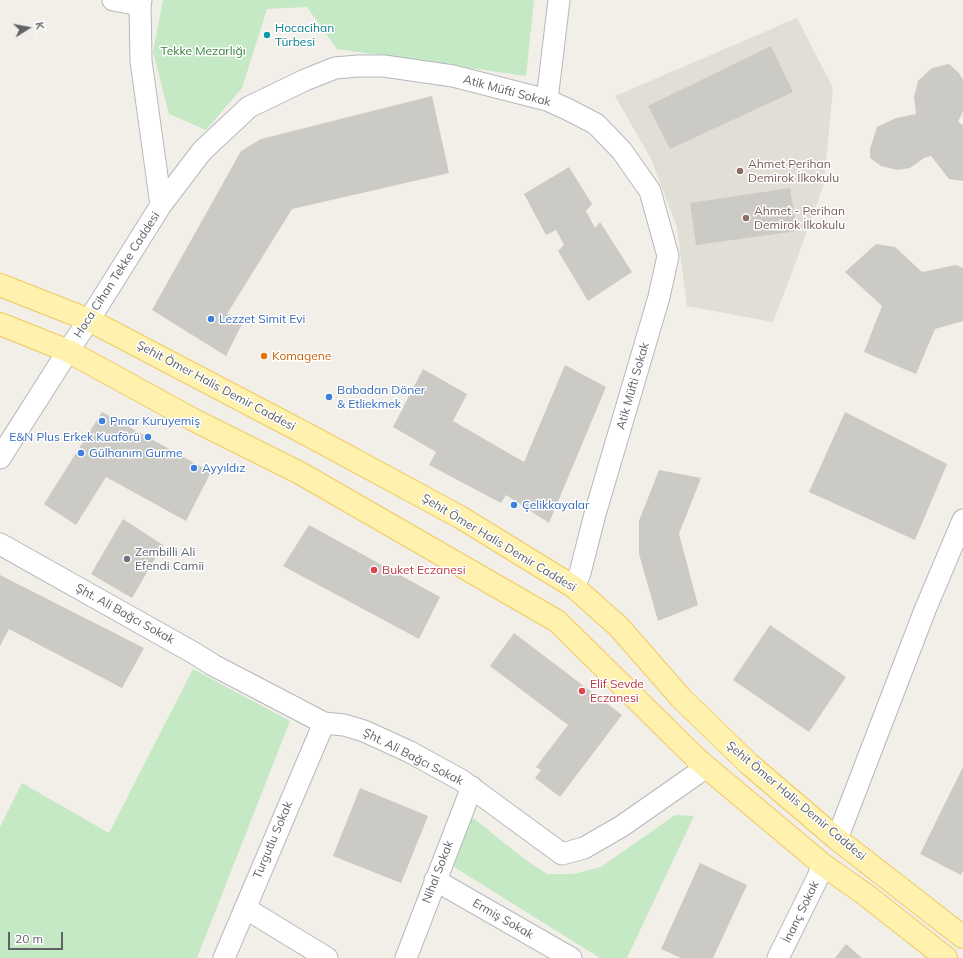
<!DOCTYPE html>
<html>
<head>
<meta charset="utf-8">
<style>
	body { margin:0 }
	#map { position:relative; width:963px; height:958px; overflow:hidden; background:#f1efe8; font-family:Mulish,sans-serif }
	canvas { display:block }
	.north { position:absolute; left:8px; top:8px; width:40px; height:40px; -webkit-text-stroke:3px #fff; paint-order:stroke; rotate:79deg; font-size:11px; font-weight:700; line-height:16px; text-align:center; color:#5f6368 }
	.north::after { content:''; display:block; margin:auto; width:14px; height:18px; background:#5f6368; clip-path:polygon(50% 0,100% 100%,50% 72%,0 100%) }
	.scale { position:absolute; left:8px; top:932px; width:55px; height:18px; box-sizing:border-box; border:2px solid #5f6368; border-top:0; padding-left:5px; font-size:12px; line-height:14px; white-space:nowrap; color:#5f6368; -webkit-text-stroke:3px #fff; paint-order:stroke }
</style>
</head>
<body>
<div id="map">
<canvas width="963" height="958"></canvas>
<div class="north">K</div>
<div class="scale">20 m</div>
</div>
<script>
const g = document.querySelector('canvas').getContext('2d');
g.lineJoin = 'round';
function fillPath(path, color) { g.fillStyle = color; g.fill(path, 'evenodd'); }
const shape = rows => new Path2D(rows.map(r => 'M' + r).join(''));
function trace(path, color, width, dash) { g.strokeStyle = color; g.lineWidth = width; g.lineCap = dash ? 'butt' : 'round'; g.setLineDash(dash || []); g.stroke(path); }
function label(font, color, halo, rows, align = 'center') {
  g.font = font + ' Mulish,sans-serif'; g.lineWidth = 3; g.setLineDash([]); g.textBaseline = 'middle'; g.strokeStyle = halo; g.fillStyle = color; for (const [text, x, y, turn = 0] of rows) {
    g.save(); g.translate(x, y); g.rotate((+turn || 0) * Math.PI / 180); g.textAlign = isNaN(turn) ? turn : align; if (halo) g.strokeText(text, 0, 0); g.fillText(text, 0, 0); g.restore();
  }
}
fillPath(shape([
	[797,18,833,88,824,184,796,262,773,322,687,306,677,227,651,159,615,96]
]), '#e1ded6');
fillPath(shape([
	[163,0,534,0,526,76,337,49,307,7,267,9,242,88,206,130,169,114,153,52],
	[193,669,290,721,197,958,0,958,0,827,22,783,109,833],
	[675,815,694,816,627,958,600,958,451,865,472,817,523,858,547,874,573,874,601,867]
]), '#c5e8c5');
fillPath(shape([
	[771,46,793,92,670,149,648,106],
	[949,64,959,73,963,80,963,111,958,122,963,125,963,181,949,179,931,156,924,158,910,168,898,170,881,166,870,158,870,149,877,127,896,118,916,114,914,97,918,81,932,68],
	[432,96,449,173,292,209,227,314,244,320,226,356,152,310,241,151,261,139],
	[569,167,592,204,586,211,595,228,600,222,632,272,588,301,558,251,564,245,556,230,546,235,524,194],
	[790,188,797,231,696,245,690,203],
	[876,244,895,247,922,272,956,265,963,268,963,321,935,329,916,374,864,352,882,306,845,272],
	[565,365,606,387,549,523,506,495,501,503,429,465,436,452,393,427,423,369,467,394,453,421,524,462],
	[102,412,211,472,186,521,106,477,76,525,44,504],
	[845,412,947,464,915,540,809,492],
	[659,470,701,478,679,534,698,605,658,621,639,554,639,521],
	[123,519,163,545,132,598,91,574],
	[309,525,440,597,419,639,283,566],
	[0,575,144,648,122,688,9,629,0,646],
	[770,625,846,677,809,732,733,680],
	[514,633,622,715,560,797,535,778,541,770,536,767,568,725,490,666],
	[963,767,963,871,961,875,920,854],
	[360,788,428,816,401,883,333,856],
	[700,863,747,885,713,958,681,958,661,949],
	[846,944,862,958,835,958]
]), '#cccac5');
const minor = shape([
	[113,0,140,5],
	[547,100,559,0],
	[161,205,202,151,249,107,305,80,335,68,358,66,384,66,453,76,547,100,567,109,596,124,622,151,650,191,668,256,659,297,595,514,580,573,574,587],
	[0,458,68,351,89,320,161,205,141,61,140,5,141,0],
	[0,544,194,653,213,665,324,723,344,725,364,731,410,752,461,780,562,854,584,848,622,826,695,775,705,767],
	[837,839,925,610,963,520],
	[435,880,571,958],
	[245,908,327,958],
	[224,958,324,723],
	[406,958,472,787],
	[778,958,818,877,822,864]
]);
const major = shape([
	[0,285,89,320,312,437,460,517,574,587,619,627,681,698,749,764,837,839,963,937],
	[0,324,68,351,192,419,300,473,557,621,698,760,822,864,866,895,946,958]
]);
trace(minor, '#b5b8bc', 23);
trace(major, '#f2c960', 24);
trace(minor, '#fff', 21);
trace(major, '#fff2af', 22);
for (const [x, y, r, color] of [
	[267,35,4,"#0f9aa8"],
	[740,171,4,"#8d6e63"],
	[746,218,4,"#8d6e63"],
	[211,319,4,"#3f7fe0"],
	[264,356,4,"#e8710a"],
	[329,397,4,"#3f7fe0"],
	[102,421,4,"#3f7fe0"],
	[148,437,4,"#3f7fe0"],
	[81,453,4,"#3f7fe0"],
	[194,468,4,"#3f7fe0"],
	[514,505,4,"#3f7fe0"],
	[127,559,4,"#6b7280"],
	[374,570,4,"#e0444e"],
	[582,691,4,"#e0444e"]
]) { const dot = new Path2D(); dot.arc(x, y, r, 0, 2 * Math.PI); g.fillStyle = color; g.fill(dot); trace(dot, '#fff', 1.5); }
label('12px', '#0d838f', '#fff', [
	["Hocacihan",275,28],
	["Türbesi",275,42]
], 'left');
label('12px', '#348238', '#fff', [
	["Tekke Mezarlığı",203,51]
]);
label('12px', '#5f6368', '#fff', [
	["Atik Müfti Sokak",507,91,15],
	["Hoca Cihan Tekke Caddesi",117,275,-57],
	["Şehit Ömer Halis Demir Caddesi",216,386,28],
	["Atik Müfti Sokak",633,386,-74],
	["Şehit Ömer Halis Demir Caddesi",499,543,31],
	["Şht. Ali Bağcı Sokak",125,614,29],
	["Şht. Ali Bağcı Sokak",413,757,27],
	["Şehit Ömer Halis Demir Caddesi",796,801,40],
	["Turgutlu Sokak",273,840,-67],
	["Nihal Sokak",438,872,-69],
	["İnanç Sokak",801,912,-64],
	["Ermiş Sokak",503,919,30]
]);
label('12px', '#785e54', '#fff', [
	["Ahmet Perihan",748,164],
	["Demirok İlkokulu",748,178],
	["Ahmet - Perihan",754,211],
	["Demirok İlkokulu",754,225]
], 'left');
label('12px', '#366cbe', '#fff', [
	["Lezzet Simit Evi",219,319],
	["Babadan Döner",337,390],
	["& Etliekmek",337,404],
	["Pınar Kuruyemiş",110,421],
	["E&N Plus Erkek Kuaförü",140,437,"right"],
	["Gülhanım Gurme",89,453],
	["Ayyıldız",202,468],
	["Çelikkayalar",522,505]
], 'left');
label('12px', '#c56008', '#fff', [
	["Komagene",272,356]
], 'left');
label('12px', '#5b616d', '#fff', [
	["Zembilli Ali",135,552],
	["Efendi Camii",135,566]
], 'left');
label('12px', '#be3a42', '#fff', [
	["Buket Eczanesi",382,570],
	["Elif Sevde",590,684],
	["Eczanesi",590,698]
], 'left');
</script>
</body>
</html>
